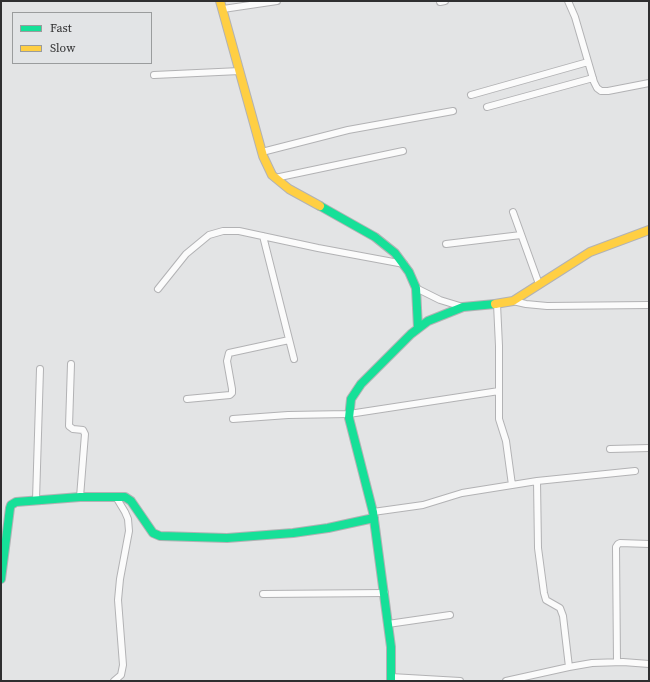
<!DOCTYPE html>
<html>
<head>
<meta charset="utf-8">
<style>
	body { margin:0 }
	#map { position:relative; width:650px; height:682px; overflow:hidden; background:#e3e4e5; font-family:"Source Serif 4",serif }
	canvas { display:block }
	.frame { position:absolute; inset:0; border:2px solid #2f2f30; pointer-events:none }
	.legend { position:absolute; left:12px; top:12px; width:140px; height:52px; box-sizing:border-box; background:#e2e4e6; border:1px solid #9a9c9d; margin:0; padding:5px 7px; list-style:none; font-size:12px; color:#2f2f30 }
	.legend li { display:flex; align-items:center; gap:8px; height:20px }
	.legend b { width:20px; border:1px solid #9a9c9d }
</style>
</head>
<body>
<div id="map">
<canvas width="650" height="682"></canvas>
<div class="frame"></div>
<ul class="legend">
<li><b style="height:5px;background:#16e098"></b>Fast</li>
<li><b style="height:5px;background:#ffcf43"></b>Slow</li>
</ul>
</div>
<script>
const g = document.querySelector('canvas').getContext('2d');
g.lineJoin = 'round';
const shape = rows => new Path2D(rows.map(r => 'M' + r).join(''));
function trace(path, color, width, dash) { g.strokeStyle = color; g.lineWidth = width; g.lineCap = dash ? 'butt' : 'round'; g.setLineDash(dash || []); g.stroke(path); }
const street = shape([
	[568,1,575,17,594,82,597,88,601,91,608,91,649,83],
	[440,2,445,1],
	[223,9,277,1],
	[154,75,240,71],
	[471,95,588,62],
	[487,107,593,78],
	[262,152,348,130,453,111],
	[275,178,403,151],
	[513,212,539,284],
	[263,236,294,359],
	[446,244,521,235],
	[416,288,440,300,463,307],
	[158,289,186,254,209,235,223,231,239,231,318,248,404,264],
	[513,301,526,304,547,306,649,305],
	[497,304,499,346,499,419,506,441,512,485],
	[71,364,69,426,73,429,83,430,85,434,80,497],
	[187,399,230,395,232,393,232,389,227,361,229,353,289,340],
	[233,419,288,415,349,414,499,391],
	[610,449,649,448],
	[537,481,538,548,544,593,546,600,560,608,563,616,569,667],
	[36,500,40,369],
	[373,512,423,505,462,493,537,481,635,471],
	[263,594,385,593],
	[388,624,450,615],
	[617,662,616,547,618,544,620,543,649,544],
	[391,677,460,681],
	[114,681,121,675,123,665,118,600,120,579,129,531,128,519,125,512,116,497],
	[506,681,569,667,592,663,623,662,649,664]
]);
const fast = shape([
	[320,206,375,237,395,253,409,272,416,288,418,328],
	[1,579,10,508,11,505,16,502,80,497,125,497,131,501,153,533,160,536,227,538,293,533,328,528,374,518],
	[391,681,391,647,373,512,349,418,351,399,361,384,411,334,428,321,463,307,495,304]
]);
const slow = shape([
	[220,1,263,156,272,175,289,189,320,206],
	[495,304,513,301,590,252,649,230]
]);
trace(street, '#b2b2b4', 8);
trace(fast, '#b2b2b4', 10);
trace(slow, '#b2b2b4', 10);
trace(street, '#fbfbfb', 6);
trace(fast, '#16e098', 8);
trace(slow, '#ffcf43', 8);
</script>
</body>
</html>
